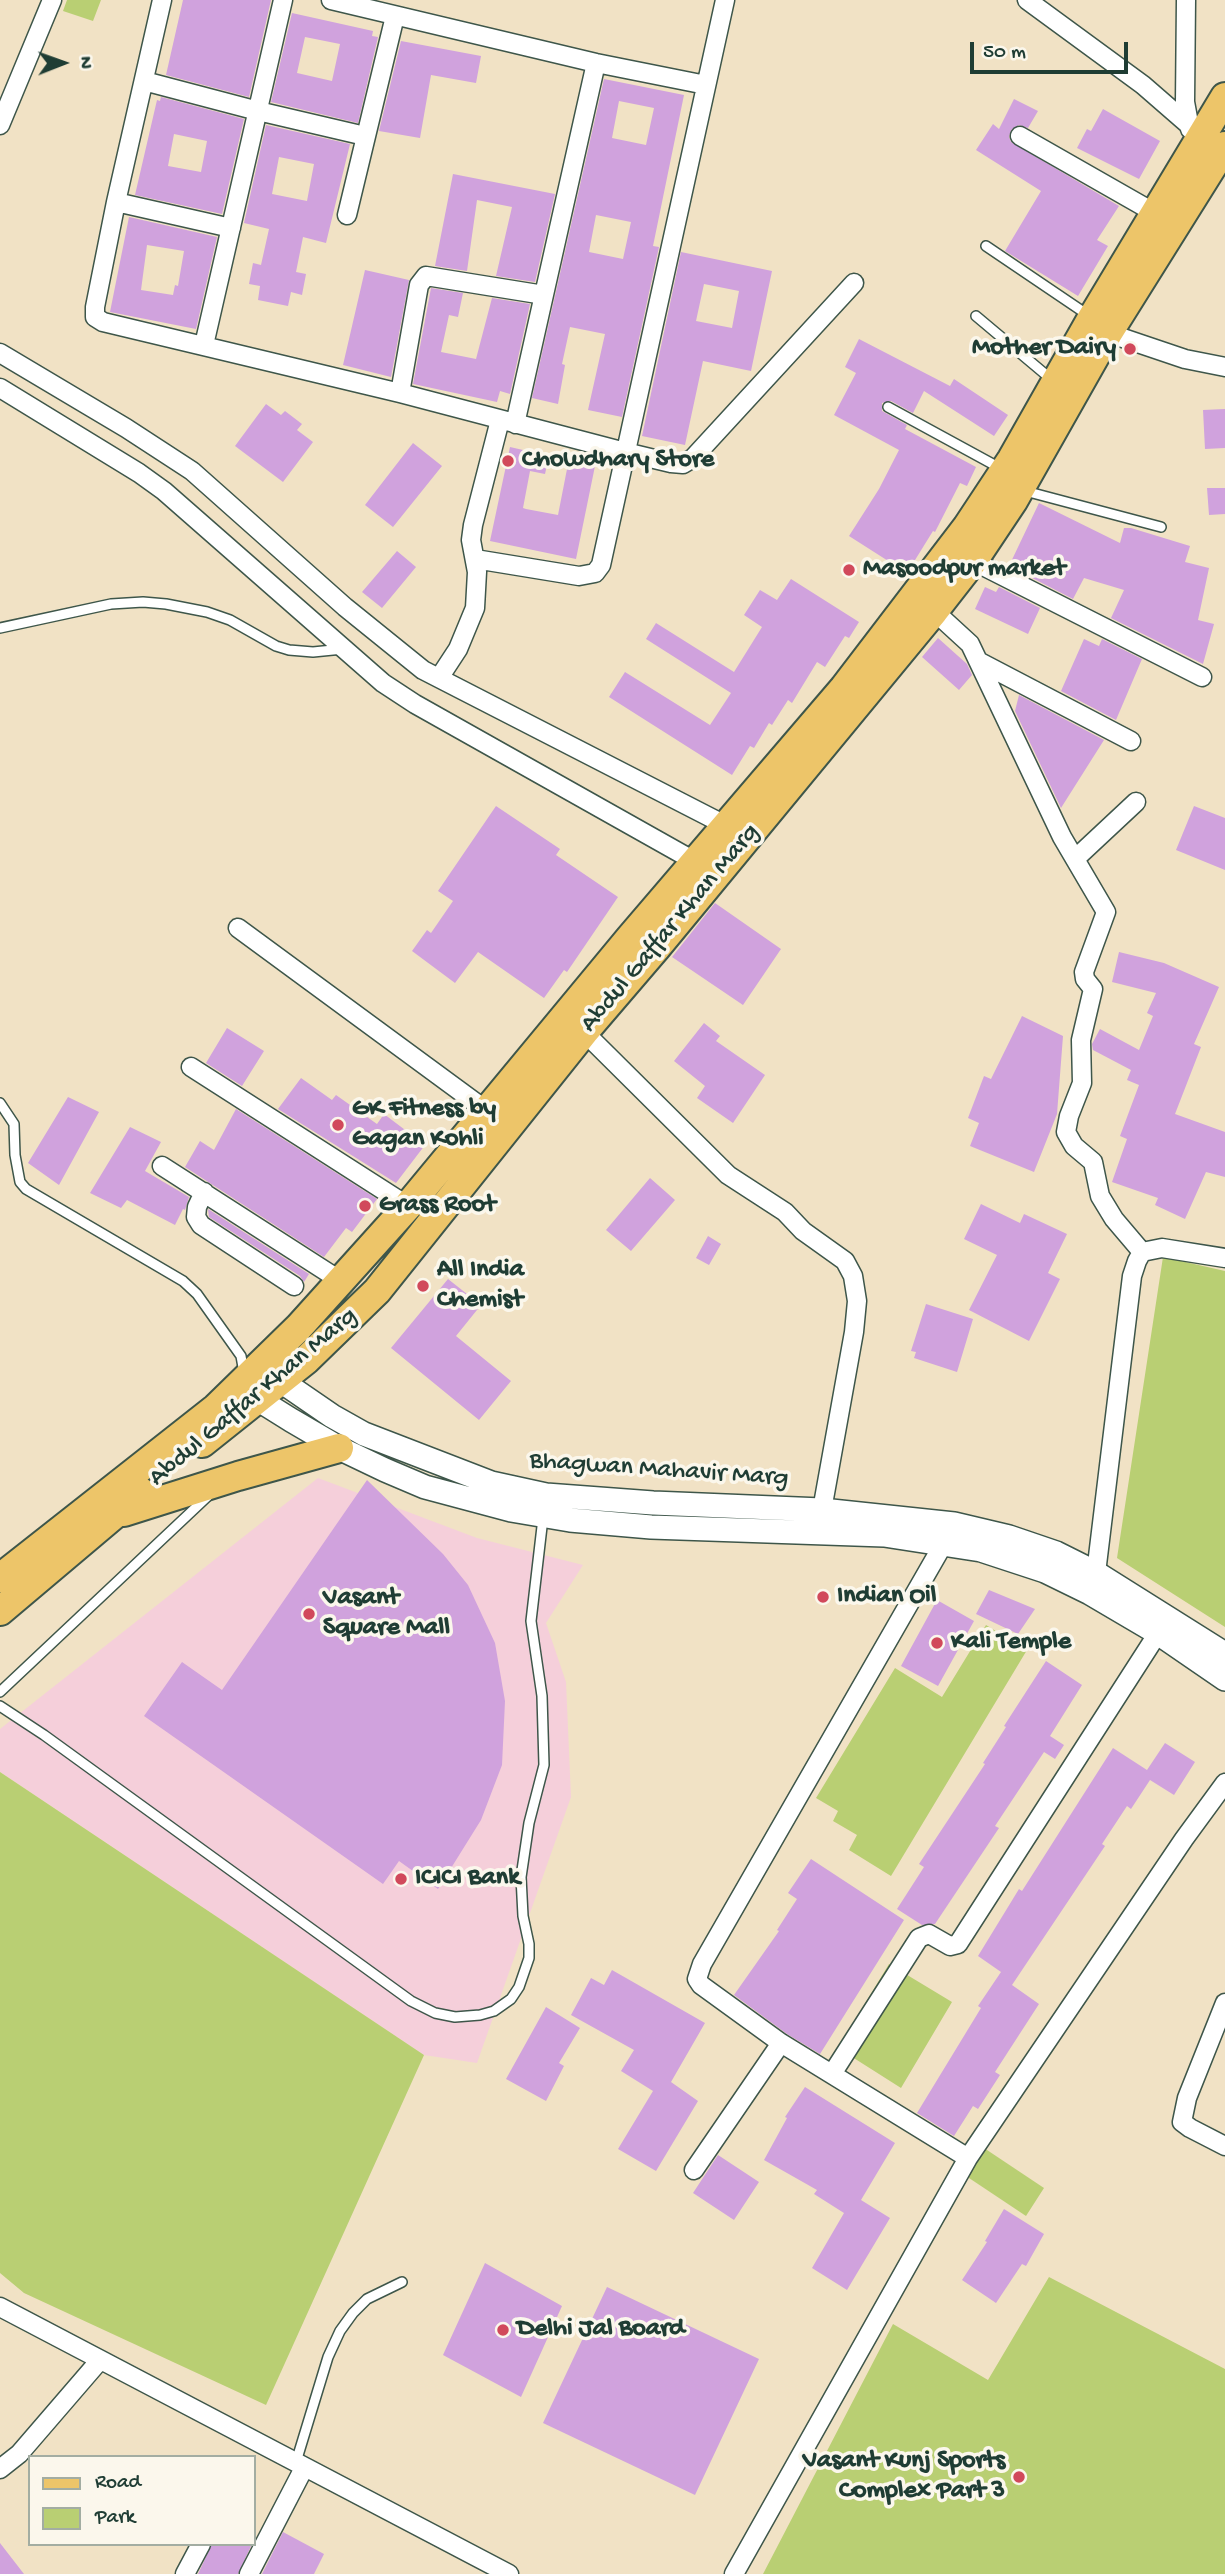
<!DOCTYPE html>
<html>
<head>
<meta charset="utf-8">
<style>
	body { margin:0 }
	#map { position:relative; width:1225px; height:2574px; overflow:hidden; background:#f1e2c5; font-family:"Gochi Hand",sans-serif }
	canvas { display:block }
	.legend { position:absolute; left:28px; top:2455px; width:228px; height:91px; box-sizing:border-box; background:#fbf7ec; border:2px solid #a3ada2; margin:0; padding:9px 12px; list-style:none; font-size:21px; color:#1f3d34 }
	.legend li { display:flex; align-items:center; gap:14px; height:35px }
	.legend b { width:35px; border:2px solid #a3ada2 }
	.north { position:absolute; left:28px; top:28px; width:70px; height:70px; -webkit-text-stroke:5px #fbf7ec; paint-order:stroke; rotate:89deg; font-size:19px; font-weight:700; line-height:28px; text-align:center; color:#1f3d34 }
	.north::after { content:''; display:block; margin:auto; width:24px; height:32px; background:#1f3d34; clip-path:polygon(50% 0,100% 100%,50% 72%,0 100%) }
	.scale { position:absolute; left:970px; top:42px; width:158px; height:32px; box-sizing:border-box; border:4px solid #1f3d34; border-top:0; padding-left:9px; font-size:21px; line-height:24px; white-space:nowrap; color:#1f3d34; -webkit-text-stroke:5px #fbf7ec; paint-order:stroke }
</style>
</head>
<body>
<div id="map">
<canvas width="1225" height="2574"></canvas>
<ul class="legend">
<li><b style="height:9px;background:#edc569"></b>Road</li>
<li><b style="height:19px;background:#b9cf73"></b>Park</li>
</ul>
<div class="north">N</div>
<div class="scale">50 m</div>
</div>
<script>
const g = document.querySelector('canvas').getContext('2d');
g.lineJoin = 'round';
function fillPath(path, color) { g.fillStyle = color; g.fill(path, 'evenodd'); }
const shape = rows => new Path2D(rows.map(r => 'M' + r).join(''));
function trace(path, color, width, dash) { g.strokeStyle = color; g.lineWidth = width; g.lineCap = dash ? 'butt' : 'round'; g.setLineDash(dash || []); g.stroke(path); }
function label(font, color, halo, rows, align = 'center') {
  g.font = font + ' "Gochi Hand",sans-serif'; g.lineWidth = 7; g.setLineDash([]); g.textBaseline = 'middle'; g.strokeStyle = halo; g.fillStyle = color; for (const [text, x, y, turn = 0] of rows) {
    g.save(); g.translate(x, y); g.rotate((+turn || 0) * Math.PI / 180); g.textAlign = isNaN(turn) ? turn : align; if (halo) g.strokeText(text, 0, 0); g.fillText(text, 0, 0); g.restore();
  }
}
fillPath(shape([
	[318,1478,477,1538,583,1565,546,1623,566,1682,571,1797,477,2063,424,2055,0,1772,0,1729]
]), '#f5cfda');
fillPath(shape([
	[67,0,101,0,93,21,63,11],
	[1163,1257,1225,1271,1225,1627,1117,1558],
	[986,1625,1027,1650,891,1876,849,1850,857,1835,833,1821,838,1811,816,1798,895,1668,942,1697],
	[0,1772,424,2055,266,2405,24,2293,0,2273],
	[889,1964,952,2002,901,2088,838,2048],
	[984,2148,1044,2188,1026,2216,966,2176],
	[1049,2277,1225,2369,1225,2574,763,2574,893,2324,988,2380]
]), '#b9cf73');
fillPath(shape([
	[183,0,271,0,249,97,166,75],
	[292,13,373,31,372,36,378,37,358,123,271,102],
	[305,37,340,44,332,81,297,73],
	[401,41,481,56,476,83,431,75,420,138,379,131],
	[604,79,684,95,653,246,659,247,622,417,588,410,605,334,570,327,562,364,565,365,558,404,532,398],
	[619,101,654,108,646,145,612,138],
	[596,215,631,222,623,259,589,252],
	[161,97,244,119,222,214,135,195,157,100,160,101],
	[174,134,207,141,201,172,168,166],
	[1014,99,1038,111,1028,128,1019,125,1011,130,1009,137,1011,142,1119,206,1097,240,1108,246,1078,296,1005,251,1041,191,976,150,993,124,999,129],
	[1103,109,1160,141,1139,179,1077,148,1087,129,1091,131],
	[266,125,350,144,326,243,303,237,296,272,306,274,302,295,291,292,288,306,258,300,260,286,249,284,253,263,261,265,269,229,244,223],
	[279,157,314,164,307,201,272,194],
	[453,174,555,194,535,282,496,276,512,207,477,200,467,271,435,266],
	[129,217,217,237,196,329,110,312],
	[147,245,184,251,178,286,175,285,173,295,141,290],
	[681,252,772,271,751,371,703,361,685,445,642,436],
	[704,284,739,291,732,328,696,321],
	[365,270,409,280,391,377,343,365],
	[431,288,463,293,458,317,449,315,441,352,476,359,492,298,530,304,510,394,500,391,497,402,413,384],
	[859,339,950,386,954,379,1008,415,994,436,924,391,913,413,891,401,882,403,882,411,907,425,905,429,976,467,967,486,960,483,935,532,933,531,907,573,849,536,879,489,899,450,834,415,856,373,845,367],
	[266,404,281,415,285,411,302,424,297,430,313,442,283,482,235,446],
	[1225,409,1225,448,1205,449,1203,410],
	[413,443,442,466,393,527,365,505],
	[510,447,549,456,545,474,530,471,523,508,526,509,558,515,568,464,576,466,577,461,595,466,576,559,490,541],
	[1207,488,1225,488,1225,514,1209,515],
	[1039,503,1120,543,1124,528,1131,528,1190,546,1185,562,1209,568,1198,620,1214,624,1203,664,1111,618,1124,590,1084,578,1073,599,1009,566],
	[397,551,416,567,382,608,362,592],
	[791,579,859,622,849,638,845,636,825,667,817,662,792,703,788,700,772,725,769,723,754,748,750,746,732,775,609,697,625,672,710,725,731,693,646,639,656,623,734,672,762,627,744,615,760,590,777,600],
	[985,587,996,592,999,587,1040,608,1028,634,975,609],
	[938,638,967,664,972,675,959,690,922,657],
	[1084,639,1099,646,1102,639,1142,659,1116,720,1061,691],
	[1019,695,1104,740,1061,808,1015,711],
	[496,806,560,849,556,855,618,897,567,972,564,970,544,998,478,952,455,983,412,951,427,930,431,933,453,901,438,891],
	[1194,806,1225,818,1225,870,1176,850],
	[715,903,781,949,743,1005,672,957],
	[1119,952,1164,963,1219,987,1194,1044,1201,1047,1175,1114,1225,1132,1225,1177,1206,1172,1185,1219,1155,1205,1158,1198,1112,1182,1127,1139,1120,1136,1139,1085,1127,1080,1131,1070,1093,1050,1092,1044,1100,1029,1139,1050,1153,1016,1147,1013,1156,993,1112,982],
	[1022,1016,1063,1036,1057,1114,1034,1172,970,1146,979,1123,968,1118,984,1076,991,1079],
	[704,1023,720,1036,716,1041,765,1075,733,1123,697,1098,705,1086,674,1061],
	[227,1028,264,1051,242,1086,206,1063],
	[301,1078,332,1100,336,1095,377,1124,384,1114,425,1145,396,1183,278,1109],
	[68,1097,99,1112,59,1185,28,1163],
	[236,1109,377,1199,352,1232,346,1228,324,1257,185,1167,200,1141,214,1150],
	[130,1127,161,1142,145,1171,189,1197,185,1210,183,1209,175,1225,127,1200,121,1208,90,1193],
	[650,1178,675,1200,631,1251,606,1230],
	[981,1204,1020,1223,1024,1214,1067,1234,1048,1273,1060,1279,1029,1341,969,1310,997,1255,964,1239],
	[208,1209,309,1274,304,1282,300,1276,209,1217],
	[708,1236,721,1244,709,1265,696,1258],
	[448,1279,481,1305,456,1336,511,1381,479,1420,391,1348],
	[926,1304,973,1319,957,1372,914,1358,916,1352,911,1351],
	[367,1480,443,1554,468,1585,495,1643,505,1701,502,1765,481,1820,438,1889,399,1861,383,1884,144,1716,182,1662,222,1690],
	[989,1590,1035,1609,1018,1634,976,1614],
	[937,1600,974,1621,938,1686,901,1666],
	[1046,1661,1082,1685,1050,1736,1064,1745,1055,1759,1044,1752,995,1826,999,1828,935,1924,922,1925,897,1909,924,1867,919,1864,985,1764,983,1763,1006,1727,1004,1726],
	[1165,1743,1195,1762,1174,1795,1150,1780,1131,1809,1127,1806,1102,1844,1105,1846,1012,1985,1039,2004,995,2072,1000,2075,978,2109,973,2106,954,2136,917,2113,981,2008,978,2006,1001,1972,978,1956,1019,1889,1022,1891,1113,1748,1147,1770],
	[811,1859,904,1920,820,2054,787,2034,734,1995,779,1931,777,1930,797,1899,788,1893],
	[612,1970,705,2023,671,2082,698,2101,656,2171,618,2149,653,2091,621,2071,634,2050,571,2015,591,1978,604,1985],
	[546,2007,580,2028,559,2063,564,2066,546,2101,506,2079],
	[805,2087,895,2143,861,2200,890,2218,847,2290,812,2268,844,2213,814,2194,817,2190,764,2160,787,2118,785,2117],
	[718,2155,759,2182,734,2220,693,2193],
	[1004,2209,1044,2234,1026,2266,1022,2264,996,2303,962,2280,987,2242,985,2241],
	[485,2263,562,2306,521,2397,443,2355],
	[607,2287,759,2359,695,2495,543,2423],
	[283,2532,324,2554,314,2574,262,2574],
	[0,2543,24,2574,0,2574],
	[212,2544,252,2544,238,2574,198,2574]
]), '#d0a2dd');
const service = shape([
	[986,246,1088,315],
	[976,316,1051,379],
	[888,407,1000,468],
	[1025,491,1161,527],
	[0,628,111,604,143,602,166,604,207,612,230,620,276,646,289,650,313,652,343,649],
	[0,1103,14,1124,15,1155,20,1182,26,1189,183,1281,197,1294,241,1356,244,1373],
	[0,1692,208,1496],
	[0,1706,44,1735,411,2001,435,2013,455,2017,480,2015,494,2011,511,1999,519,1987,529,1958,529,1944,523,1916,521,1877,529,1823,544,1765,542,1696,531,1621,543,1518],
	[296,2462,328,2357,340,2331,353,2313,367,2299,402,2282]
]);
const minor = shape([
	[162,0,116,202,95,307,95,317,103,322,400,393,625,452,671,463,683,464,693,458,854,283],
	[331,0,596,63,706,85],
	[1027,0,1143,85,1189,125],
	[1186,0,1185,102,1190,129],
	[144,81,258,111,365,136],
	[0,125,52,0],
	[1020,136,1155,213],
	[116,202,231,228],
	[347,215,395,16],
	[1108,333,1185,359,1225,367],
	[204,345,283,0],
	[0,353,126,428,192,471,345,607,423,670,727,826],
	[0,388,139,473,164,491,383,683,415,704,696,862],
	[400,393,419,285,426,276,544,295],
	[515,424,596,63],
	[475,559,579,576,595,573,601,565,725,0],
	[973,561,1202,677],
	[934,611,970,644,1062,837,1106,912,1084,972,1085,979,1093,989,1081,1040,1082,1083,1069,1116,1066,1132,1074,1146,1093,1162,1100,1196,1114,1219,1142,1252],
	[978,661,1131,741],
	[439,678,458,649,475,608,477,572,471,540,473,525,500,420],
	[1075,859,1136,802],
	[238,928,487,1111],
	[584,1032,728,1175,785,1212,803,1231,845,1261,853,1276,857,1301,854,1332,822,1510,824,1523],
	[191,1067,408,1206],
	[162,1166,341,1281],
	[204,1192,197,1207,196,1217,201,1225,294,1286],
	[944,1543,702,1964,697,1979,701,1985,781,2043,968,2158],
	[1096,1573,1132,1276,1137,1261,1142,1252,1162,1248,1225,1258],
	[1225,2003,1187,2098,1182,2122,1190,2128,1225,2146],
	[832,2074,919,1938,929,1934,950,1946,958,1944,1158,1633],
	[694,2170,781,2043],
	[0,2307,509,2574],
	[0,2469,19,2454,100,2360],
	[185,2574,201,2544],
	[249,2574,304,2468],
	[734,2574,968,2158,1184,1839,1225,1783]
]);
const tertiary = shape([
	[270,1371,281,1381,332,1416,364,1434,491,1483,546,1495,653,1503,822,1510,954,1524,1009,1537,1056,1553,1096,1573,1225,1654],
	[249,1386,259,1400,291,1420,339,1448,385,1470,425,1487,511,1510,570,1520,651,1527,884,1535,981,1550,1045,1571,1090,1593,1158,1633,1225,1679]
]);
const primary = shape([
	[202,1443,306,1360,377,1291,584,1032,656,948,934,611,973,561,1013,501,1108,333,1225,146],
	[124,1512,238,1476,339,1448],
	[0,1578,216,1408,299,1327,408,1206,630,938,844,688,967,527,1012,459,1092,318,1225,97],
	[0,1611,141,1492]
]);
trace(service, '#3e564a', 12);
trace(minor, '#3e564a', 21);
trace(tertiary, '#3e564a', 26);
trace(primary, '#3e564a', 32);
trace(service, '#fff', 9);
trace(minor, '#fff', 18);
trace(tertiary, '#fff', 23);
trace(primary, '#edc569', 28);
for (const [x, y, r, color] of [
	[1130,349,7,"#d1495b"],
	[508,461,7,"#d1495b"],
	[849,570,7,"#d1495b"],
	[338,1125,7,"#d1495b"],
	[365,1206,7,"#d1495b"],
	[423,1286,7,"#d1495b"],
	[823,1597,7,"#d1495b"],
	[309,1614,7,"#d1495b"],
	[937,1643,7,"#d1495b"],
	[401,1879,7,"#d1495b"],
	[503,2330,7,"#d1495b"],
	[1019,2477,7,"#d1495b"]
]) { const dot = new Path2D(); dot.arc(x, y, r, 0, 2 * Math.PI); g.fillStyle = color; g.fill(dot); trace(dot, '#fbf7ec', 2.5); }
label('bold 26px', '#1f3d34', '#fbf7ec', [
	["Mother Dairy",1116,349,"right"],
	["Chowdhary Store",522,461],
	["Masoodpur market",863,570],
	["GK Fitness by",352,1110],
	["Gagan Kohli",352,1140],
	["Grass Root",379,1206],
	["All India",437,1271],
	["Chemist",437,1301],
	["Indian Oil",837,1597],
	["Vasant",323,1599],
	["Square Mall",323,1629],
	["Kali Temple",951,1643],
	["ICICI Bank",415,1879],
	["Delhi Jal Board",517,2330],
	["Vasant Kunj Sports",1005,2462,"right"],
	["Complex Part 3",1005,2492,"right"]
], 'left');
label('26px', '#1f3d34', '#fbf7ec', [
	["Abdul Gaffar Khan Marg",671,929,-50],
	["Abdul Gaffar Khan Marg",254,1398,-40],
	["Bhagwan Mahavir Marg",659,1471,4]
]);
</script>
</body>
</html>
